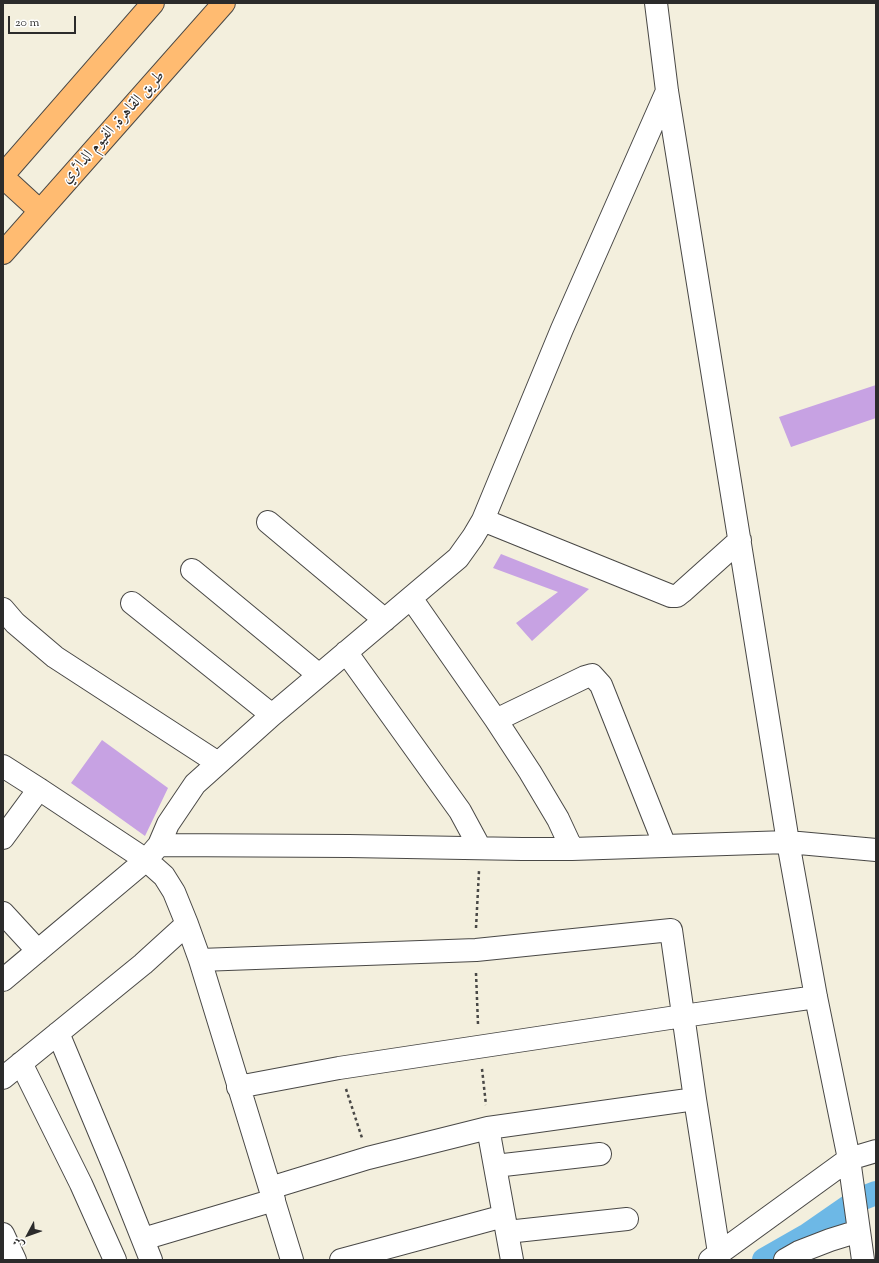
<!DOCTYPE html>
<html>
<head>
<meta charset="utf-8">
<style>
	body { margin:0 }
	#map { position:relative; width:879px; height:1263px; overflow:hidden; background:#f3efdd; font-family:"Sorts Mill Goudy",Amiri,serif }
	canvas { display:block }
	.frame { position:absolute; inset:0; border:4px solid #2b2b2b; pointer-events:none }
	.north { position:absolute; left:8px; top:1215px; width:40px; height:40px; -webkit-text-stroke:3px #fff; paint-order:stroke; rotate:229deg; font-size:11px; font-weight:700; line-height:16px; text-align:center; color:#2b2b2b }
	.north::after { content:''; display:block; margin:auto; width:14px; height:18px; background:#2b2b2b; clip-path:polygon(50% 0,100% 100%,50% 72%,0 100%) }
	.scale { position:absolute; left:8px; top:16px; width:68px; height:18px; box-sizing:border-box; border:2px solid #2b2b2b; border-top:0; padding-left:5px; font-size:12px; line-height:14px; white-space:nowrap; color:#2b2b2b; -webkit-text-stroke:3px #fff; paint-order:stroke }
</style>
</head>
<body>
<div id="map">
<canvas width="879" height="1263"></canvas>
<div class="frame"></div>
<div class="north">ش</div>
<div class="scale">20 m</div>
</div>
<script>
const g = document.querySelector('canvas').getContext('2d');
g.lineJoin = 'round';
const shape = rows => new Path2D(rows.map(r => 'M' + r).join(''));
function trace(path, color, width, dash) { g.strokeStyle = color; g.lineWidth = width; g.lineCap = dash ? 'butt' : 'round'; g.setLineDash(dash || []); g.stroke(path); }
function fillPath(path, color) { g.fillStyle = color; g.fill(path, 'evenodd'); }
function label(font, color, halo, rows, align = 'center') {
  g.font = font + ' "Sorts Mill Goudy",Amiri,serif'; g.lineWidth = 3; g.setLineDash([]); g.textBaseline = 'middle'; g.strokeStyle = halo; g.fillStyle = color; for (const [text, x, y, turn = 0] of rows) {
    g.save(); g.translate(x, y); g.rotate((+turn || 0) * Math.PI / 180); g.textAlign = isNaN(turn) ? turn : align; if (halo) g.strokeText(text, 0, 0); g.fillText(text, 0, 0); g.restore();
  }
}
trace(shape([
	[764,1260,806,1236,858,1200,876,1193]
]), '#6db8e6', 24);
fillPath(shape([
	[876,385,876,418,791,447,779,417],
	[501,554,589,589,532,641,516,623,558,592,493,568],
	[102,740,168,788,145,836,71,783]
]), '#c7a2e3');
const minor = shape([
	[656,3,667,91,788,842,816,997,849,1159,863,1260],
	[483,520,671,596,677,596,682,592,740,540],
	[268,522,385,620],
	[192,570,319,675],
	[411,598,496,720,530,772,558,819,572,849],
	[132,603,272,715],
	[3,609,15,623,55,657,218,763],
	[346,652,460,811,480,848],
	[496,720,585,677,592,675,601,685,665,846],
	[3,766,39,789,146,860,164,876,174,892,187,924,200,960,292,1260],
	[3,838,39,789],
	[159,845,349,846,522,849,572,849,788,842,876,850],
	[3,913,38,951],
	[200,960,476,950,671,930,695,1099,719,1253],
	[3,980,146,860,159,845,168,824,195,784,272,715,458,558,473,537,483,520,562,329,667,91],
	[58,1033,114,1167,151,1260],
	[21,1063,81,1184,115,1260],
	[3,1078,143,964,187,924],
	[238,1087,339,1068,683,1016,816,997],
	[488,1128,512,1260],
	[495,1166,600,1154],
	[270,1188,368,1158,488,1128,695,1099],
	[507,1232,627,1219],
	[3,1234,15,1260],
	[143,1239,274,1200],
	[341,1260,504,1216],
	[710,1260,849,1159,876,1151],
	[785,1260,799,1252,830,1240,859,1231]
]);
const highway = shape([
	[3,175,153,3],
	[3,177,40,211],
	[3,253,224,3]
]);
trace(minor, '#494846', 24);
trace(highway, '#494846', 24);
trace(shape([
	[476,928,479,871],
	[476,973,478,1024],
	[482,1069,486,1105],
	[346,1089,362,1138]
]), '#494846', 2.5, [3, 3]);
trace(minor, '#fff', 22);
trace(highway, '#ffbb71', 22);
label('16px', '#2b2b2b', '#fff', [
	["طريق القاهرة, الفيوم الدائري",114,128,-48]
]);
</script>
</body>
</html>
